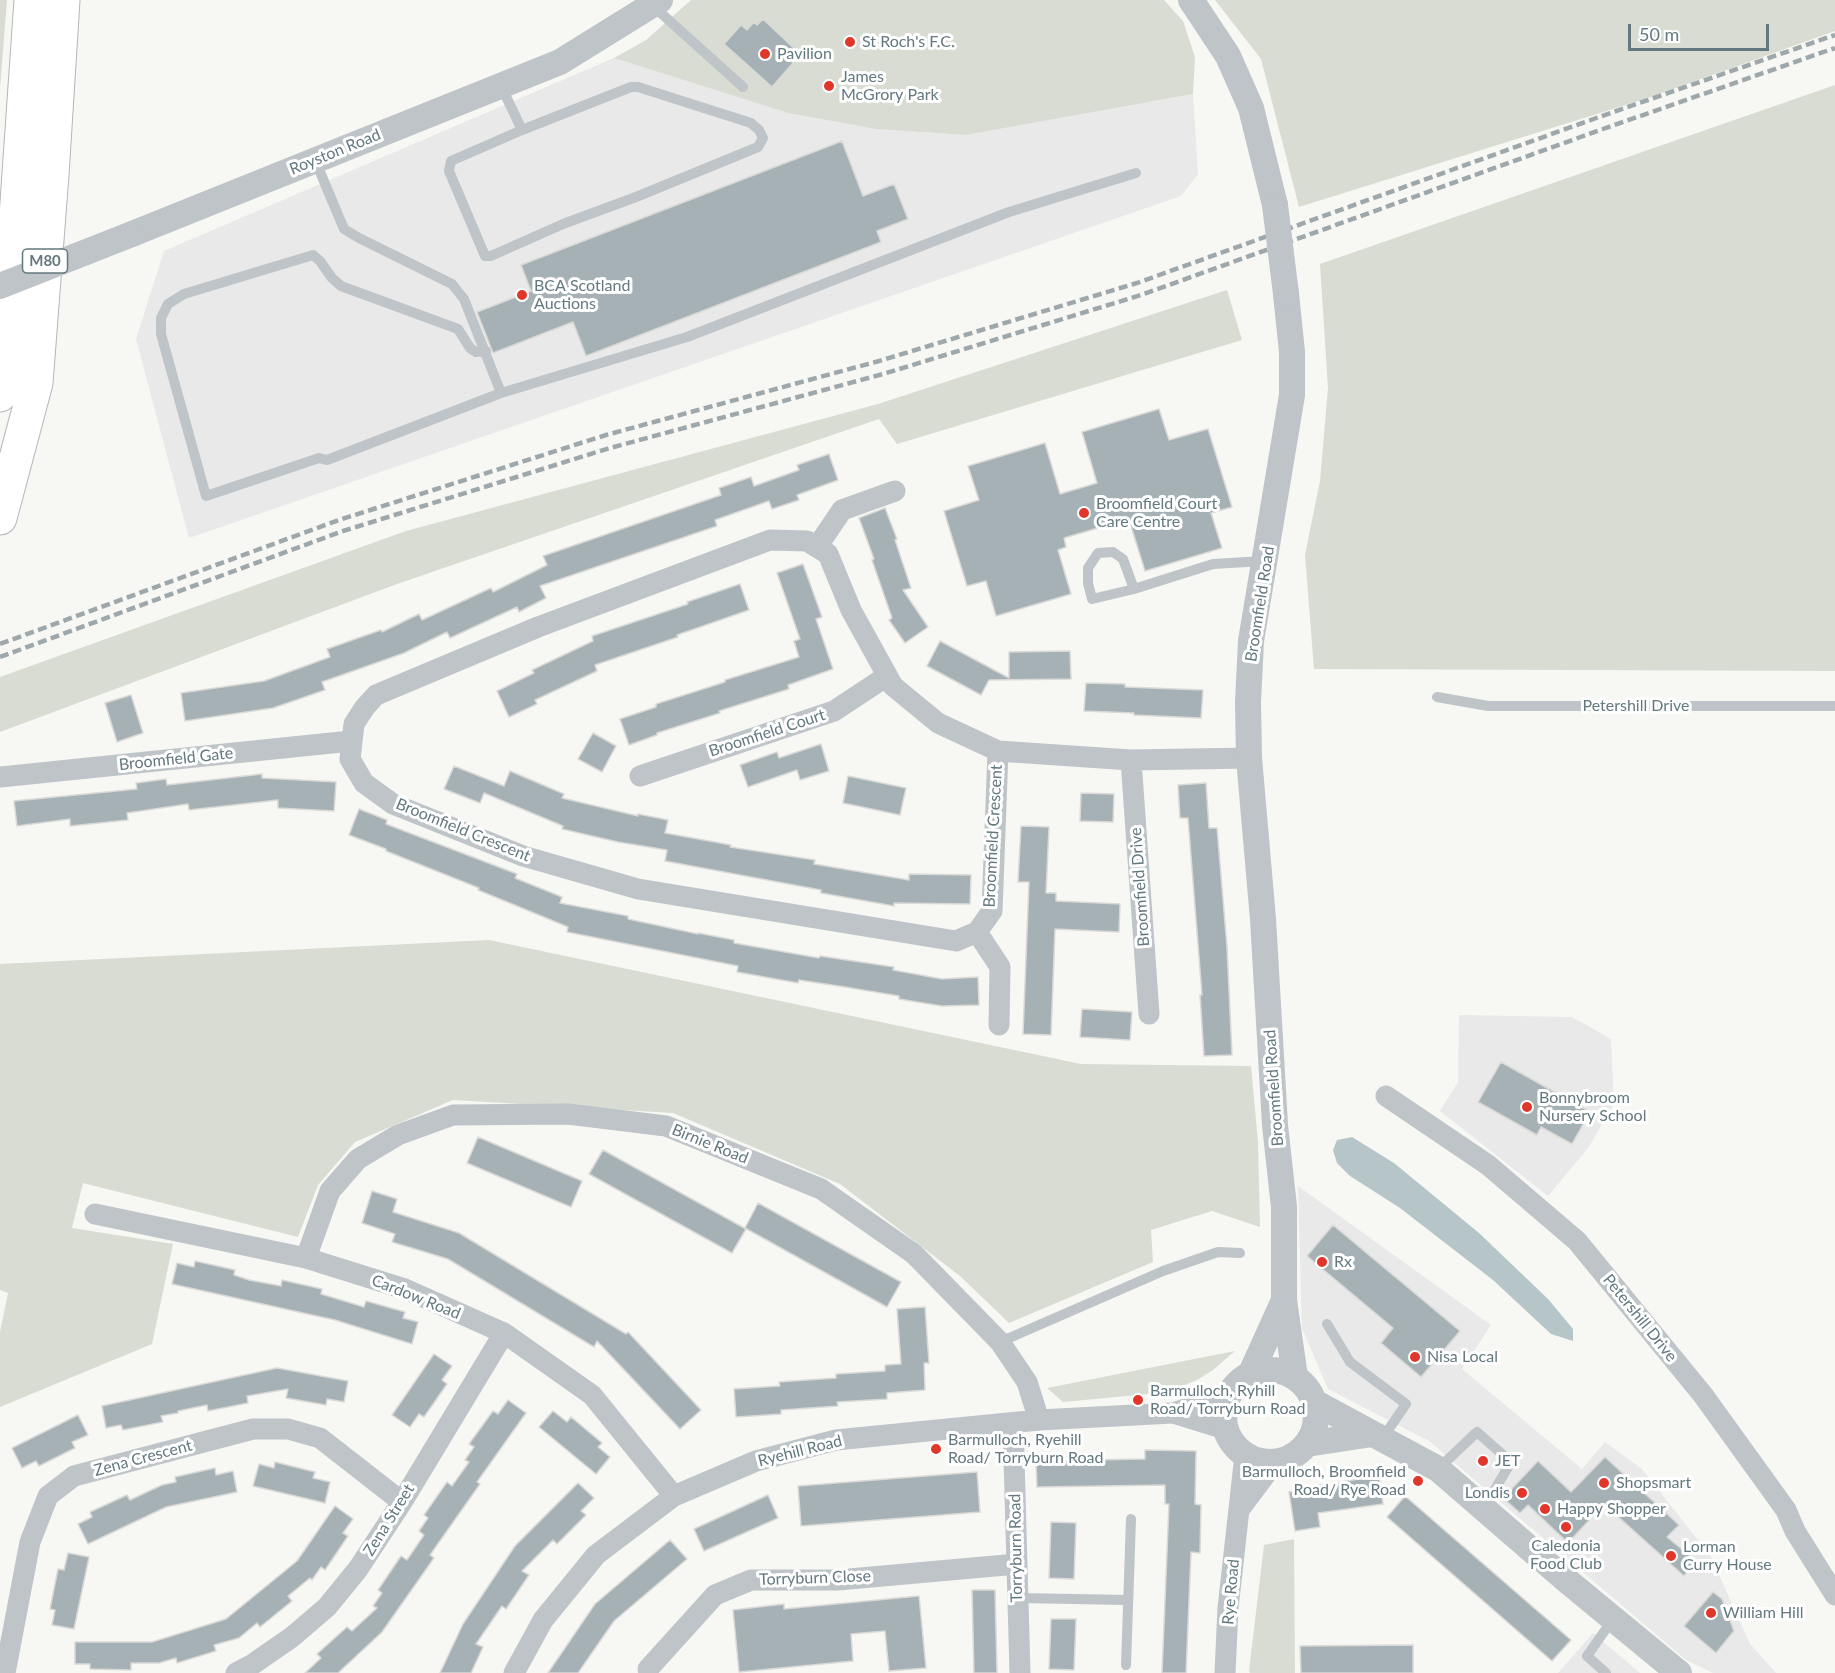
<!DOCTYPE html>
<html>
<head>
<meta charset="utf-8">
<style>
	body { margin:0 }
	#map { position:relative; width:1835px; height:1673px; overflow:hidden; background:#f7f7f4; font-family:Lato,sans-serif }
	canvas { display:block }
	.scale { position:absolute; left:1628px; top:24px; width:141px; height:27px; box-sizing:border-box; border:3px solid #63787f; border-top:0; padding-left:8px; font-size:18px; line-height:21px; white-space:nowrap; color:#63787f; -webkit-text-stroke:4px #fff; paint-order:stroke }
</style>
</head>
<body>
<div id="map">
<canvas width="1835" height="1673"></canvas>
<div class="scale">50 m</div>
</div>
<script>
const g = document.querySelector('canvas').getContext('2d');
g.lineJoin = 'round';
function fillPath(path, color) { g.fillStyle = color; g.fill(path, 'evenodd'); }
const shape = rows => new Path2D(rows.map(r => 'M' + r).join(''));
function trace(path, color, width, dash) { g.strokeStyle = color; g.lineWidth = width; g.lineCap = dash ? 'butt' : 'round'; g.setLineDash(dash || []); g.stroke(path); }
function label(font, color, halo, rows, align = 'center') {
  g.font = font + ' Lato,sans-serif'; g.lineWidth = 6; g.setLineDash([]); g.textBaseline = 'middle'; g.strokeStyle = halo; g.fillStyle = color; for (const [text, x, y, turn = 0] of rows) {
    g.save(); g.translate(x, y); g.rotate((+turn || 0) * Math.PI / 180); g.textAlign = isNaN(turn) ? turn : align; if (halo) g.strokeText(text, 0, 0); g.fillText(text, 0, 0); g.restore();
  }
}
fillPath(shape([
	[614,58,788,113,876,129,966,135,1193,94,1198,174,1181,196,189,538,136,339,164,251],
	[1459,1015,1572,1017,1611,1039,1614,1104,1588,1148,1548,1196,1440,1111,1458,1082],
	[1298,1186,1491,1325,1462,1369,1582,1469,1605,1442,1642,1469,1711,1557,1750,1644,1776,1673,1713,1673,1686,1660,1429,1441,1328,1389,1302,1328],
	[1593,1633,1640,1673,1558,1673]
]), '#e8e9e8');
fillPath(shape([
	[0,0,7,0,0,89],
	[691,0,1164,0,1183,21,1195,57,1193,94,966,135,876,129,788,113,614,58,646,40],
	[1215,0,1835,0,1835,31,1648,98,1299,207,1261,59],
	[1835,85,1835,671,1314,669,1305,555,1320,481,1328,388,1320,264],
	[1227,290,1242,340,897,444,879,419,397,584,0,732,0,677,406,531,878,404],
	[489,940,1081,1064,1251,1066,1258,1142,1260,1227,1212,1211,1151,1230,1153,1262,1009,1323,960,1276,840,1184,673,1113,453,1100,355,1142,318,1185,298,1237,83,1183,72,1228,173,1244,152,1344,0,1407,0,1332,8,1293,0,1290,0,964],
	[1235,1351,1213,1370,1197,1380,1169,1392,1063,1402,1047,1388],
	[1294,1539,1295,1673,1250,1673,1249,1671,1264,1545]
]), '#d8dcd3');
fillPath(shape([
	[1352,1137,1394,1163,1479,1233,1548,1299,1573,1329,1573,1341,1551,1334,1493,1280,1400,1208,1350,1176,1337,1163,1333,1150,1337,1140]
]), '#b6c5c7');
const building = shape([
	[763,19,797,51,790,58,793,63,772,87,724,44,741,25,747,30,754,22,757,25,763,19],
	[842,141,863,196,894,184,908,219,877,231,881,242,586,356,573,322,493,353,477,312,531,291,521,265,842,141],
	[1159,409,1169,440,1208,429,1232,507,1211,513,1222,548,1145,571,1131,526,1127,527,1125,520,1064,538,1066,547,1058,550,1071,594,996,616,986,581,967,586,944,511,979,500,968,466,1045,443,1060,494,1097,483,1082,432,1159,409],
	[829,454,838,480,797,495,799,500,772,509,769,501,715,520,717,526,540,586,546,598,519,612,517,607,450,638,447,632,404,653,322,682,325,690,273,708,185,721,181,693,264,681,330,657,327,649,381,630,382,632,419,614,422,620,491,588,493,592,547,565,543,556,721,495,719,488,751,477,754,486,799,470,797,465,829,454],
	[885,508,897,539,895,540,911,588,903,590,928,627,905,643,889,620,892,618,872,560,874,559,859,518,885,508],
	[803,564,822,617,816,619,833,669,788,685,789,689,719,711,720,713,657,733,657,735,629,745,620,719,656,707,656,704,725,682,725,680,799,657,794,641,800,639,777,573,803,564],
	[740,584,749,610,677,635,678,637,595,665,597,671,535,700,537,704,509,717,497,691,534,673,532,670,593,641,592,636,688,604,687,602,740,584],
	[940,641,1009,678,1009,652,1070,651,1071,679,989,680,981,695,927,666,940,641],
	[1086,683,1125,684,1125,687,1203,690,1201,718,1134,715,1134,713,1084,711,1086,683],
	[131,695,143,733,117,742,105,703,131,695],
	[593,733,616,746,602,772,578,759,593,733],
	[821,744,829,771,800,780,797,770,748,787,740,765,777,752,779,758,821,744],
	[454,766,504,786,510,771,564,794,562,798,638,816,638,814,668,820,665,833,731,845,730,847,815,860,814,864,909,880,909,874,971,875,970,904,894,903,894,906,821,893,821,890,665,861,667,850,618,842,562,829,563,826,484,793,480,803,444,789,454,766],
	[262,774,262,778,336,782,334,811,278,808,278,800,189,810,188,804,127,813,128,820,70,826,70,819,17,826,14,801,137,789,136,783,166,779,167,785,262,774],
	[848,776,906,788,900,815,843,803,848,776],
	[1206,783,1209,828,1217,828,1227,947,1232,1055,1204,1056,1200,995,1202,995,1188,818,1180,818,1178,785,1206,783],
	[1081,793,1114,794,1113,822,1080,821,1081,793],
	[359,809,387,820,386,824,517,874,515,878,562,897,560,903,628,916,628,919,698,934,698,933,734,940,734,943,819,958,820,956,894,967,893,970,942,979,978,977,979,1005,942,1006,899,999,899,996,845,987,799,980,798,983,737,972,738,966,567,932,568,927,478,890,479,888,386,851,386,849,349,835,359,809],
	[1021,826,1049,827,1046,893,1056,893,1056,901,1120,904,1119,932,1055,929,1051,1035,1023,1034,1029,882,1018,882,1021,826],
	[1082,1009,1132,1012,1130,1040,1080,1037,1082,1009],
	[1501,1062,1590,1112,1572,1144,1541,1127,1537,1135,1478,1102,1501,1062],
	[478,1137,582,1181,571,1207,467,1163,478,1137],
	[603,1150,746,1229,732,1253,589,1174,603,1150],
	[372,1191,397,1199,393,1212,459,1233,626,1334,628,1332,701,1410,680,1429,597,1341,594,1347,448,1259,392,1242,395,1234,362,1223,372,1191],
	[758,1203,901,1282,887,1307,745,1228,758,1203],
	[1333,1225,1460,1331,1421,1377,1381,1343,1393,1328,1307,1256,1333,1225],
	[195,1261,235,1270,234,1275,249,1280,281,1286,282,1280,322,1289,321,1294,364,1307,366,1301,405,1312,403,1318,418,1322,412,1344,335,1320,172,1284,177,1263,194,1267,195,1261],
	[925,1307,929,1363,924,1363,925,1390,887,1393,887,1399,837,1402,838,1406,781,1410,781,1414,736,1417,734,1389,780,1386,779,1382,836,1378,836,1374,885,1371,885,1365,901,1364,897,1309,925,1307],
	[434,1354,452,1366,442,1380,447,1384,424,1417,419,1414,410,1427,392,1415,434,1354],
	[277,1368,348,1381,344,1402,327,1399,326,1405,286,1398,288,1389,247,1396,248,1403,208,1411,207,1405,178,1411,178,1413,161,1416,163,1422,123,1430,121,1425,106,1428,102,1406,277,1368],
	[508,1400,526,1413,477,1482,480,1484,430,1555,434,1558,382,1632,338,1673,305,1673,321,1658,317,1654,347,1627,352,1631,377,1608,373,1606,382,1593,378,1590,401,1556,407,1560,424,1535,419,1531,428,1518,424,1515,447,1482,452,1486,469,1462,465,1460,474,1447,469,1444,493,1411,498,1414,508,1400],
	[553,1411,567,1422,571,1417,602,1443,598,1447,610,1457,596,1474,539,1427,553,1411],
	[78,1415,88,1435,72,1442,75,1448,39,1466,36,1461,22,1468,12,1448,78,1415],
	[1145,1450,1196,1451,1195,1504,1201,1505,1200,1553,1191,1552,1186,1673,1162,1673,1169,1504,1165,1504,1165,1485,1037,1487,1036,1461,1145,1459,1145,1450],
	[1605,1457,1679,1525,1667,1537,1696,1561,1684,1576,1604,1504,1568,1543,1528,1505,1520,1513,1503,1498,1538,1461,1571,1492,1605,1457],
	[275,1462,315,1472,313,1478,330,1482,325,1503,253,1486,259,1464,274,1468,275,1462],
	[215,1468,216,1475,233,1471,237,1492,166,1507,88,1544,78,1524,92,1517,90,1512,127,1495,130,1500,162,1485,176,1482,175,1477,215,1468],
	[977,1472,980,1512,801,1526,798,1486,977,1472],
	[1379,1476,1383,1504,1318,1513,1320,1527,1295,1531,1289,1492,1314,1488,1314,1486,1379,1476],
	[578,1483,594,1498,581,1511,586,1515,557,1544,553,1540,522,1571,529,1575,506,1609,502,1606,476,1644,483,1647,471,1673,440,1673,463,1624,515,1546,578,1483],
	[768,1495,778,1518,704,1551,694,1529,768,1495],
	[1405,1496,1571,1640,1552,1661,1387,1517,1405,1496],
	[335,1506,353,1519,343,1533,348,1536,325,1570,321,1567,312,1580,310,1578,288,1596,292,1601,260,1627,257,1623,239,1638,214,1645,216,1651,177,1663,176,1658,159,1663,131,1663,131,1670,90,1669,90,1664,75,1664,75,1642,152,1642,226,1619,297,1561,335,1506],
	[1051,1522,1076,1523,1074,1579,1049,1578,1051,1522],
	[670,1540,687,1559,614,1621,578,1673,548,1673,595,1604,670,1540],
	[68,1553,89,1557,74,1629,52,1625,55,1610,50,1609,58,1569,64,1570,68,1553],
	[972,1590,995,1590,997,1673,974,1673,972,1590],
	[1713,1592,1722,1599,1734,1631,1716,1653,1684,1626,1713,1592],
	[919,1596,926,1668,889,1671,885,1631,851,1634,853,1661,739,1672,733,1610,784,1604,784,1609,919,1596],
	[1051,1619,1076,1619,1074,1670,1049,1669,1051,1619],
	[1413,1645,1413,1673,1301,1673,1300,1646,1413,1645]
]);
fillPath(building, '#a5b1b4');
trace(building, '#d9d9d7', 1.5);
const motorway = shape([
	[0,395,5,376,31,0],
	[0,518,36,383,52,175,63,0]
]);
trace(motorway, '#b2b7ba', 35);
trace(shape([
	[653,6,743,87],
	[501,86,522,130,451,161,449,171,485,256,491,256,563,224,636,197,758,147,763,138,759,130,751,123,638,87,631,87,522,130],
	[315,160,344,229,359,238,452,284,464,299,501,393],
	[486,351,476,352,470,348,458,329,341,286,332,278,320,261,313,255,184,294,168,304,161,318,161,334,206,496,319,458,327,460,501,393,687,337,1009,212,1136,173],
	[1134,589,1123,559,1113,552,1098,553,1088,568,1088,583,1092,599,1134,589,1213,564,1264,561],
	[1437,697,1488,706,1835,706],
	[1327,1324,1350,1362,1406,1404,1382,1439],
	[1000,1342,1163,1271,1218,1252,1240,1253],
	[1438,1469,1477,1432,1511,1462,1484,1508],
	[1018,1598,1128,1600],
	[1126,1665,1131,1519],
	[1606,1673,1587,1656,1613,1619]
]), '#bec4c7', 10);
trace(shape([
	[817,547,842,510,895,491],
	[998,751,992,911,977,932,956,941,638,889,523,856,393,804,364,783,350,759,354,724,365,707,376,695,538,627,770,540,807,541,828,554,851,610,893,686,938,723,998,751,1131,760,1249,758],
	[1131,760,1149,1014],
	[640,776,834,711,887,676],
	[0,777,351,741],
	[977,932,1000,967,999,1025],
	[1386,1096,1488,1165,1577,1241,1703,1395,1786,1510,1795,1531,1835,1595],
	[95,1214,306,1258,405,1289,504,1333,592,1395,674,1496],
	[306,1258,330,1191,358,1159,398,1135,453,1115,568,1114,666,1126,821,1189,914,1254,1000,1342,1027,1382,1039,1420],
	[1173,1413,1225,1429],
	[1013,1423,1020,1673],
	[1239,1510,1275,1462],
	[648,1669,715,1595,751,1580,838,1580,1017,1564],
	[5,1673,30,1542,48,1496,74,1476,253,1429,288,1429,320,1438,402,1502],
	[236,1673,253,1664,292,1637,327,1607,358,1569,402,1502,504,1333],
	[514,1673,543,1620,596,1555,674,1496,756,1461,836,1440,1039,1420,1173,1413,1228,1395],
	[1225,1673,1228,1608,1245,1455]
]), '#bec4c7', 21);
trace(shape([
	[1191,0,1228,56,1251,108,1275,205],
	[132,234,560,62,660,0],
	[1286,294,1292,352,1292,395,1251,641,1248,702,1249,758,1263,919,1275,1125,1284,1207,1284,1300,1295,1377],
	'1224 1416a46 46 0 1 1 92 0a46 46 0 1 1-92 0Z',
	[1251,1373,1284,1300],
	[1314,1402,1438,1469,1565,1579,1679,1673],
	[1307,1444,1372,1434]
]), '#bec4c7', 26);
trace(motorway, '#fff', 33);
trace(shape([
	[0,644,339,520,606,435,879,361,1137,283,1599,117,1835,35],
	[0,657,343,531,610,448,883,374,1141,295,1603,129,1835,48]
]), '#9ea8ab', 4.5, [9, 4.5]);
trace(shape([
	[1275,205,1286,294],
	[0,286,132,234]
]), '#bec4c7', 26);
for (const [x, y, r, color] of [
	[850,42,6,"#e1372b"],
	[765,54,6,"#e1372b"],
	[829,86,6,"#e1372b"],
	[522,295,6,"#e1372b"],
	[1084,513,6,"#e1372b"],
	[1527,1107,6,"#e1372b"],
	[1322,1262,6,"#e1372b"],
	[1415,1357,6,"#e1372b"],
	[1138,1400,6,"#e1372b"],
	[936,1449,6,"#e1372b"],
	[1483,1461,6,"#e1372b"],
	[1418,1481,6,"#e1372b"],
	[1604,1483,6,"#e1372b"],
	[1522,1493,6,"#e1372b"],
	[1545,1509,6,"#e1372b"],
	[1566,1527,6,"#e1372b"],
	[1671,1556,6,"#e1372b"],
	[1711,1613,6,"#e1372b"]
]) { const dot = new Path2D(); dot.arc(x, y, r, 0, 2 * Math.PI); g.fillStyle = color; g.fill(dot); trace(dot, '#fff', 2); }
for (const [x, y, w] of [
	[45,261,45]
]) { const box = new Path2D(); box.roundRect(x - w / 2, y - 12, w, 24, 4.5); g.fillStyle = '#fff'; g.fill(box); trace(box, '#63787f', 1.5); }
label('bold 15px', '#63787f', null, [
	["M80",45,261]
]);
label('16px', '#63787f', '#fff', [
	["St Roch's F.C.",862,42],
	["Pavilion",777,54],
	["James",841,77],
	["McGrory Park",841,95],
	["BCA Scotland",534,286],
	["Auctions",534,304],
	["Broomfield Court",1096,504],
	["Care Centre",1096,522],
	["Bonnybroom",1539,1098],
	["Nursery School",1539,1116],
	["Rx",1334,1262],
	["Nisa Local",1427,1357],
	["Barmulloch, Ryhill",1150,1391],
	["Road/ Torryburn Road",1150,1409],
	["Barmulloch, Ryehill",948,1440],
	["Road/ Torryburn Road",948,1458],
	["JET",1495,1461],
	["Barmulloch, Broomfield",1406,1472,"right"],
	["Road/ Rye Road",1406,1490,"right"],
	["Shopsmart",1616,1483],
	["Londis",1510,1493,"right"],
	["Happy Shopper",1557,1509],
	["Caledonia",1566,1546,"center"],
	["Food Club",1566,1564,"center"],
	["Lorman",1683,1547],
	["Curry House",1683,1565],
	["William Hill",1723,1613]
], 'left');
label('16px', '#63787f', '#fff', [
	["Royston Road",335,152,-22],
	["Broomfield Road",1260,604,-81],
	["Petershill Drive",1636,706],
	["Broomfield Court",767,733,-18],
	["Broomfield Gate",176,759,-6],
	["Broomfield Crescent",463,830,22],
	["Broomfield Crescent",993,836,-87],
	["Broomfield Drive",1140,887,-94],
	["Broomfield Road",1274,1088,-94],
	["Birnie Road",710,1144,22],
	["Cardow Road",416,1297,22],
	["Petershill Drive",1640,1318,51],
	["Ryehill Road",800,1451,-14],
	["Zena Crescent",143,1458,-15],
	["Zena Street",389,1520,-58],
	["Torryburn Road",1016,1548,-91],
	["Torryburn Close",815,1578,-2],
	["Rye Road",1231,1592,-85]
]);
</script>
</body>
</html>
